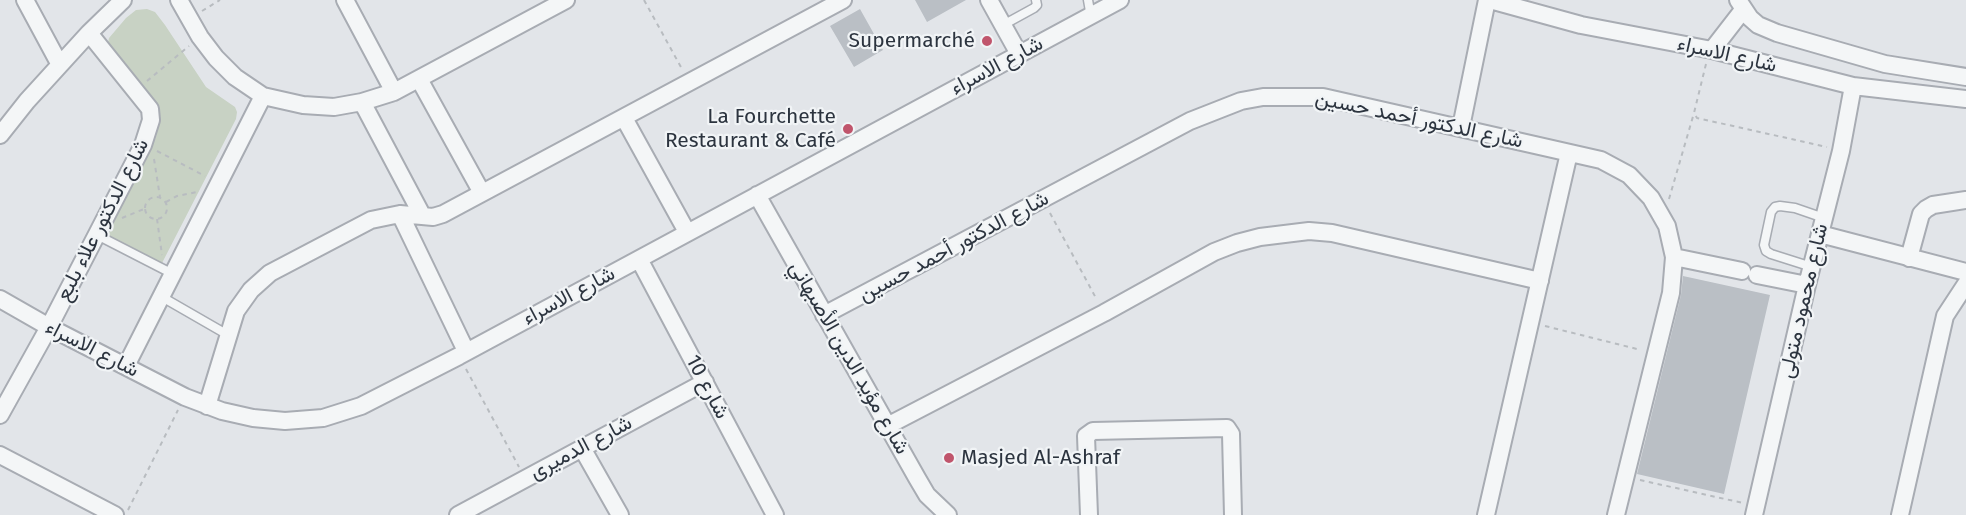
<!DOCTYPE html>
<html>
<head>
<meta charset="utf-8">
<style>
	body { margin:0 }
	canvas { display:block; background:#e2e5e9 }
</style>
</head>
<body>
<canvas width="1966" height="515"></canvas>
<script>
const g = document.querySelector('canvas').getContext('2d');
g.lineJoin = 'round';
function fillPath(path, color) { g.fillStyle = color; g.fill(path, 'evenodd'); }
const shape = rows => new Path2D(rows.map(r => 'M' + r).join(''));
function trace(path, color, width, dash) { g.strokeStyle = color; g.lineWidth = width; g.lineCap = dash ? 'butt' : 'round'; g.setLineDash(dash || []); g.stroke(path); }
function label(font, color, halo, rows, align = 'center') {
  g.font = font + ' "Fira Sans",Vazirmatn,sans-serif'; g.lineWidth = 4.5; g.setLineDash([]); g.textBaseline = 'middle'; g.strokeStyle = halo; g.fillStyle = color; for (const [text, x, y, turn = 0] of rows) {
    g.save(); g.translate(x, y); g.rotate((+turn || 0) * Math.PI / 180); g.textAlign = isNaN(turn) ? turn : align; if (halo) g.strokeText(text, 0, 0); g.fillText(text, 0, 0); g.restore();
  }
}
fillPath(shape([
	[147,9,155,12,165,25,206,87,235,107,237,112,236,119,161,265,106,235,156,137,160,113,107,47,109,38,126,18,136,10]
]), '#c8d2c4');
fillPath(shape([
	[915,0,966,0,927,22],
	[860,9,883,50,854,67,830,26],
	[1683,276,1770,295,1724,494,1637,474,1681,295]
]), '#babfc5');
const lane = shape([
	[1088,0,1091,17],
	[1003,25,1034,8,1037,5,1036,0],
	[97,235,173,274],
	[1812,267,1771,254,1766,251,1764,245,1771,212,1775,207,1780,206,1795,208,1824,218],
	[162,297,228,335]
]);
const street = shape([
	[25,0,60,65],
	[179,0,200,37,216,58,235,77,263,96,303,105,334,107,362,102,394,92,566,0],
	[345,0,394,92],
	[989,0,1019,54],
	[1490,0,1581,25,1712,50,1853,86,1966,99],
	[1738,0,1750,18,1758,25,1777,33,1885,64,1966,77],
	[1712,50,1743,10],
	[419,79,482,193],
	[362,102,422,215],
	[624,118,687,232],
	[1461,127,1487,0],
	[0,135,27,101,89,33,123,0],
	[757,195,917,478,927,495,948,515],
	[400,214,466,351],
	[1820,234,1966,272],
	[1674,257,1742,271],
	[1909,258,1921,214,1926,209,1933,205,1966,200],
	[639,259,775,515],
	[1757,275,1807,285],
	[0,299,49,327,185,397,222,411,253,418,285,421,323,418,361,406,459,356,1120,0],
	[824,315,1190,121,1241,101,1263,97,1323,97,1601,160,1629,175,1651,198,1667,226,1674,257,1671,293,1616,515],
	[126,366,263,96],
	[207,406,236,311,251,290,270,273,371,220,400,214,433,217,443,214,843,0],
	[0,415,49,327,143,145,151,120,150,109,89,33],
	[887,426,1104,313,1214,252,1237,243,1260,237,1309,231,1332,233,1540,281],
	[582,448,620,515],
	[0,455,115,515],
	[458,515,705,382],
	[1089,515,1086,436,1093,431,1227,428,1231,434,1233,515],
	[1486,515,1569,153],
	[1754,515,1807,285,1841,151,1853,86],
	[1900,515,1945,316,1966,284]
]);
trace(lane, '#a8acb3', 11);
trace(street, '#a8acb3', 20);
trace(shape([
	[644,0,682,69],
	[202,11,220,0],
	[1706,64,1694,113,1697,118,1827,147],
	[147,81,189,46],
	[157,151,205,176],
	[154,159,160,197],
	'145 208a11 11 0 1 1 22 0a11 11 0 1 1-22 0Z',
	[1669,199,1694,113],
	[166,202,177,196,197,192],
	[1050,213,1097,300],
	[122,218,144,209],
	[157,219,162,255],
	[1545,326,1641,350],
	[466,369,519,467],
	[1640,480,1743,503],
	[128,510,178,410]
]), '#b8bcc0', 2, [4.5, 4.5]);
trace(lane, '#f4f6f7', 8);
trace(street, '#f4f6f7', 16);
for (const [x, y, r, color] of [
	[987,41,6,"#c0556c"],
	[848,129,6,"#c0556c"],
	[949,458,6,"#c0556c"]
]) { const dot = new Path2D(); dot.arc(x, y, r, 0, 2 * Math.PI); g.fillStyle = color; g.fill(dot); trace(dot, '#f1f4f6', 2); }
label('21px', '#2c343f', '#f1f4f6', [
	["Supermarché",975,41],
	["La Fourchette",836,117],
	["Restaurant & Café",836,141],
	["Masjed Al-Ashraf",961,458,"left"]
], 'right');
label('21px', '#2c343f', '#f1f4f6', [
	["شارع الاسراء",1727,55,13],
	["شارع الاسراء",997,66,-28],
	["شارع الدكتور أحمد حسين",1419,120,12],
	["شارع الدكتور علاء بلبع",103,220,-63],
	["شارع الدكتور أحمد حسين",954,247,-28],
	["شارع الاسراء",569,296,-28],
	["شارع محمود متولى",1804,301,-77],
	["شارع الاسراء",92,349,27],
	["شارع مؤيد الدين الأصبهاني",849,358,60],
	["شارع 10",707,387,62],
	["شارع الدميرى",581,448,-28]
]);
</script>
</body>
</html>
